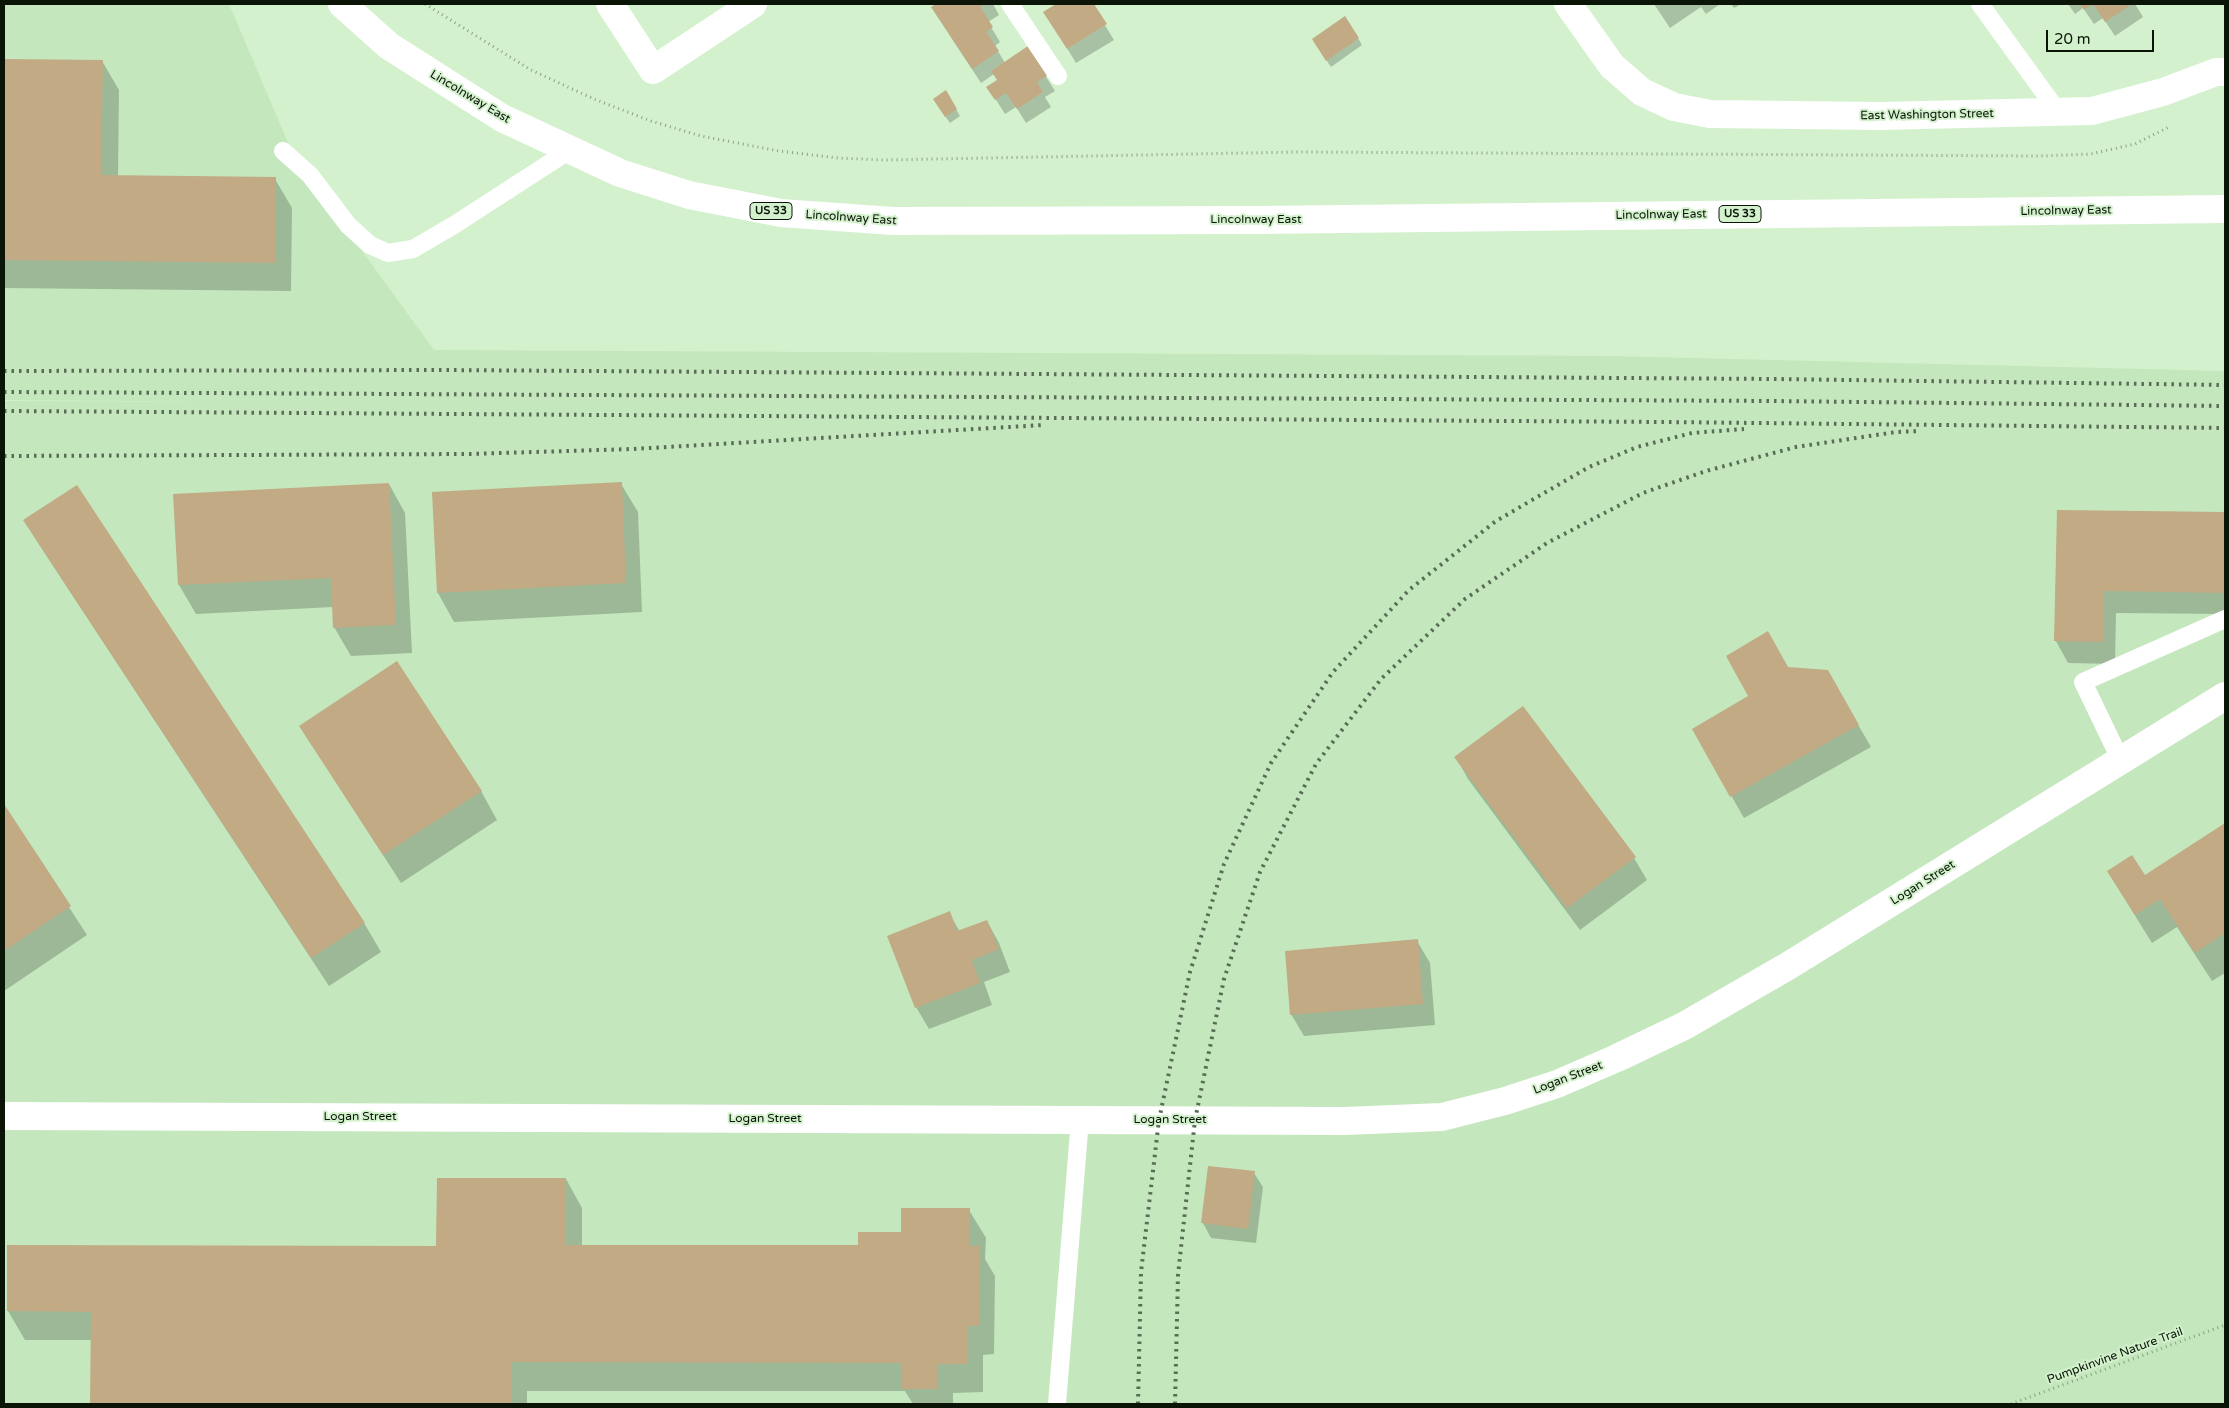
<!DOCTYPE html>
<html>
<head>
<meta charset="utf-8">
<style>
	body { margin:0 }
	#map { position:relative; width:2229px; height:1408px; overflow:hidden; background:#d3f1cc; font-family:"Varela Round",sans-serif }
	canvas { display:block }
	.frame { position:absolute; inset:0; border:5px solid #0a1508; pointer-events:none }
	.scale { position:absolute; left:2046px; top:30px; width:108px; height:22px; box-sizing:border-box; border:2px solid #0a1508; border-top:0; padding-left:6px; font-size:15px; line-height:18px; white-space:nowrap; color:#0a1508; -webkit-text-stroke:4px #d3f1cc; paint-order:stroke }
</style>
</head>
<body>
<div id="map">
<canvas width="2229" height="1408"></canvas>
<div class="frame"></div>
<div class="scale">20 m</div>
</div>
<script>
const g = document.querySelector('canvas').getContext('2d');
g.lineJoin = 'round';
function fillPath(path, color) { g.fillStyle = color; g.fill(path, 'evenodd'); }
const shape = rows => new Path2D(rows.map(r => 'M' + r).join(''));
function trace(path, color, width, dash) { g.strokeStyle = color; g.lineWidth = width; g.lineCap = dash ? 'butt' : 'round'; g.setLineDash(dash || []); g.stroke(path); }
function label(font, color, halo, rows, align = 'center') {
  g.font = font + ' "Varela Round",sans-serif'; g.lineWidth = 4; g.setLineDash([]); g.textBaseline = 'middle'; g.strokeStyle = halo; g.fillStyle = color; for (const [text, x, y, turn = 0] of rows) {
    g.save(); g.translate(x, y); g.rotate((+turn || 0) * Math.PI / 180); g.textAlign = isNaN(turn) ? turn : align; if (halo) g.strokeText(text, 0, 0); g.fillText(text, 0, 0); g.restore();
  }
}
fillPath(shape([
	[4,4,229,4,306,185,357,244,434,350,1609,356,2225,371,2225,1403,4,1404,4,401,256,402,4,400]
]), '#c4e7bd');
fillPath(shape([
	[939,4,993,4,999,15,988,22,1000,42,995,46,1005,63,1028,48,1055,91,1045,97,1051,107,1026,123,1016,107,1005,114,988,87,998,81,994,74,981,83,932,8],
	[1058,4,1092,4,1114,40,1076,63,1045,12],
	[1654,4,1720,4,1706,14,1701,7,1670,28],
	[1731,4,1741,4,1734,8],
	[2068,4,2135,4,2143,17,2115,36,2103,18,2094,24,2083,8,2075,14],
	[1358,38,1362,45,1331,67,1317,46],
	[4,60,102,61,119,90,118,177,275,179,292,208,291,291,4,288],
	[938,106,956,109,960,116,950,123],
	[389,484,405,513,412,653,351,656,334,627,333,607,196,614,179,585,175,496],
	[621,484,638,512,642,612,454,622,438,593,433,493],
	[2058,511,2225,513,2225,614,2116,613,2115,664,2068,663,2056,641],
	[25,520,364,923,381,952,329,986,42,549],
	[1788,669,1827,671,1871,747,1744,818,1693,729,1750,697],
	[300,726,481,791,497,820,401,883],
	[1456,757,1634,858,1647,880,1580,930,1468,779],
	[4,807,87,935,4,991],
	[2225,825,2225,973,2212,981,2177,927,2152,943,2108,872,2144,877],
	[949,913,960,932,987,921,999,943,1010,972,984,982,992,1005,929,1029,916,1007],
	[1417,941,1430,963,1435,1025,1304,1036,1291,1014],
	[1254,1173,1263,1187,1256,1243,1211,1238,1203,1223],
	[566,1179,582,1208,582,1247,859,1247,969,1210,986,1238,985,1259,995,1276,994,1354,983,1355,983,1392,953,1393,953,1404,913,1404,905,1391,527,1391,527,1404,91,1404,92,1340,25,1340,8,1311,8,1246,438,1247]
]), '#0003');
fillPath(shape([
	[936,4,985,4,980,7,993,27,986,32,999,51,972,69,931,7],
	[1056,4,1094,4,1107,24,1067,49,1043,12],
	[2080,4,2132,4,2105,22,2093,4,2084,10],
	[1345,16,1359,38,1326,61,1312,39],
	[1028,46,1048,75,1037,82,1043,92,1017,109,1006,93,995,100,986,87,997,80,991,71],
	[4,59,103,60,101,175,276,177,275,263,4,260],
	[946,90,957,109,945,117,933,99],
	[622,482,626,583,437,593,432,492],
	[389,483,396,625,333,628,331,578,178,585,173,494],
	[77,485,365,923,311,958,23,520],
	[2057,510,2225,512,2225,593,2104,591,2103,642,2054,641],
	[1768,631,1788,667,1828,670,1859,725,1730,797,1692,729,1748,696,1726,656],
	[397,661,482,791,383,855,299,726],
	[1523,706,1636,857,1567,908,1454,757],
	[4,804,71,906,4,951],
	[2225,823,2225,933,2195,953,2160,899,2135,915,2107,871,2132,855,2145,875],
	[950,911,957,931,987,920,999,949,972,960,980,983,915,1008,887,936],
	[1418,939,1423,1004,1290,1015,1285,951],
	[1208,1166,1255,1171,1248,1229,1201,1223],
	[437,1178,566,1178,566,1245,858,1245,858,1232,901,1232,901,1208,970,1208,969,1246,979,1246,979,1326,967,1326,967,1364,937,1364,937,1389,902,1389,902,1363,511,1362,511,1404,90,1404,91,1312,7,1311,7,1245,436,1246]
]), '#c1aa84');
trace(shape([
	[425,4,531,70,594,99,651,121,701,136,779,151,838,158,884,160,1297,152,2039,156,2091,154,2135,144,2171,126],
	[2011,1404,2225,1325]
]), '#8aa184', 3, [1, 4]);
trace(shape([
	[1010,4,1058,76],
	[1980,4,2059,113],
	[283,151,310,175,348,225,370,245,388,253,413,249,454,225,570,150],
	[2121,761,2083,682,2225,619],
	[1057,1404,1080,1119]
]), '#fff', 18);
trace(shape([
	[610,4,653,70,753,4],
	[1568,4,1612,66,1642,92,1674,107,1710,114,1880,116,2092,111,2163,92,2216,72,2225,72],
	[4,1116,1345,1121,1442,1117,1505,1101,1557,1084,1617,1058,1684,1026,1788,966,2225,696]
]), '#fff', 28);
trace(shape([
	[342,4,389,46,502,118,620,173,689,195,781,213,893,221,1255,220,2225,209]
]), '#fff', 28);
trace(shape([
	[4,371,443,370,1774,379,2225,385],
	[4,392,1772,401,2225,406],
	[4,411,1664,422,2225,428],
	[4,456,468,454,633,449,1043,425],
	[1138,1404,1141,1272,1159,1120,1190,972,1224,864,1271,763,1333,672,1409,590,1496,521,1589,467,1637,447,1692,433,1744,429],
	[1175,1404,1178,1275,1195,1120,1224,979,1260,872,1316,764,1381,679,1465,599,1547,543,1643,493,1706,471,1796,447,1896,432,1921,431]
]), '#596c55', 4, [2.5, 5]);
for (const [x, y, w] of [
	[771,211,42],
	[1740,214,42]
]) { const box = new Path2D(); box.roundRect(x - w / 2, y - 8.5, w, 17, 4); g.fillStyle = '#d3f1cc'; g.fill(box); trace(box, '#0a1508', 1); }
label('bold 11px', '#0a1508', null, [
	["US 33",771,211],
	["US 33",1740,214]
]);
label('12px', '#0a1508', '#d3f1cc', [
	["Lincolnway East",470,97,31],
	["East Washington Street",1927,115,-1],
	["Lincolnway East",2066,211,-1],
	["Lincolnway East",1661,215,-1],
	["Lincolnway East",851,218,4],
	["Lincolnway East",1256,220],
	["Logan Street",1923,883,-32],
	["Logan Street",1568,1078,-21],
	["Logan Street",360,1117],
	["Logan Street",765,1119],
	["Logan Street",1170,1120],
	["Pumpkinvine Nature Trail",2115,1356,-20]
]);
</script>
</body>
</html>
